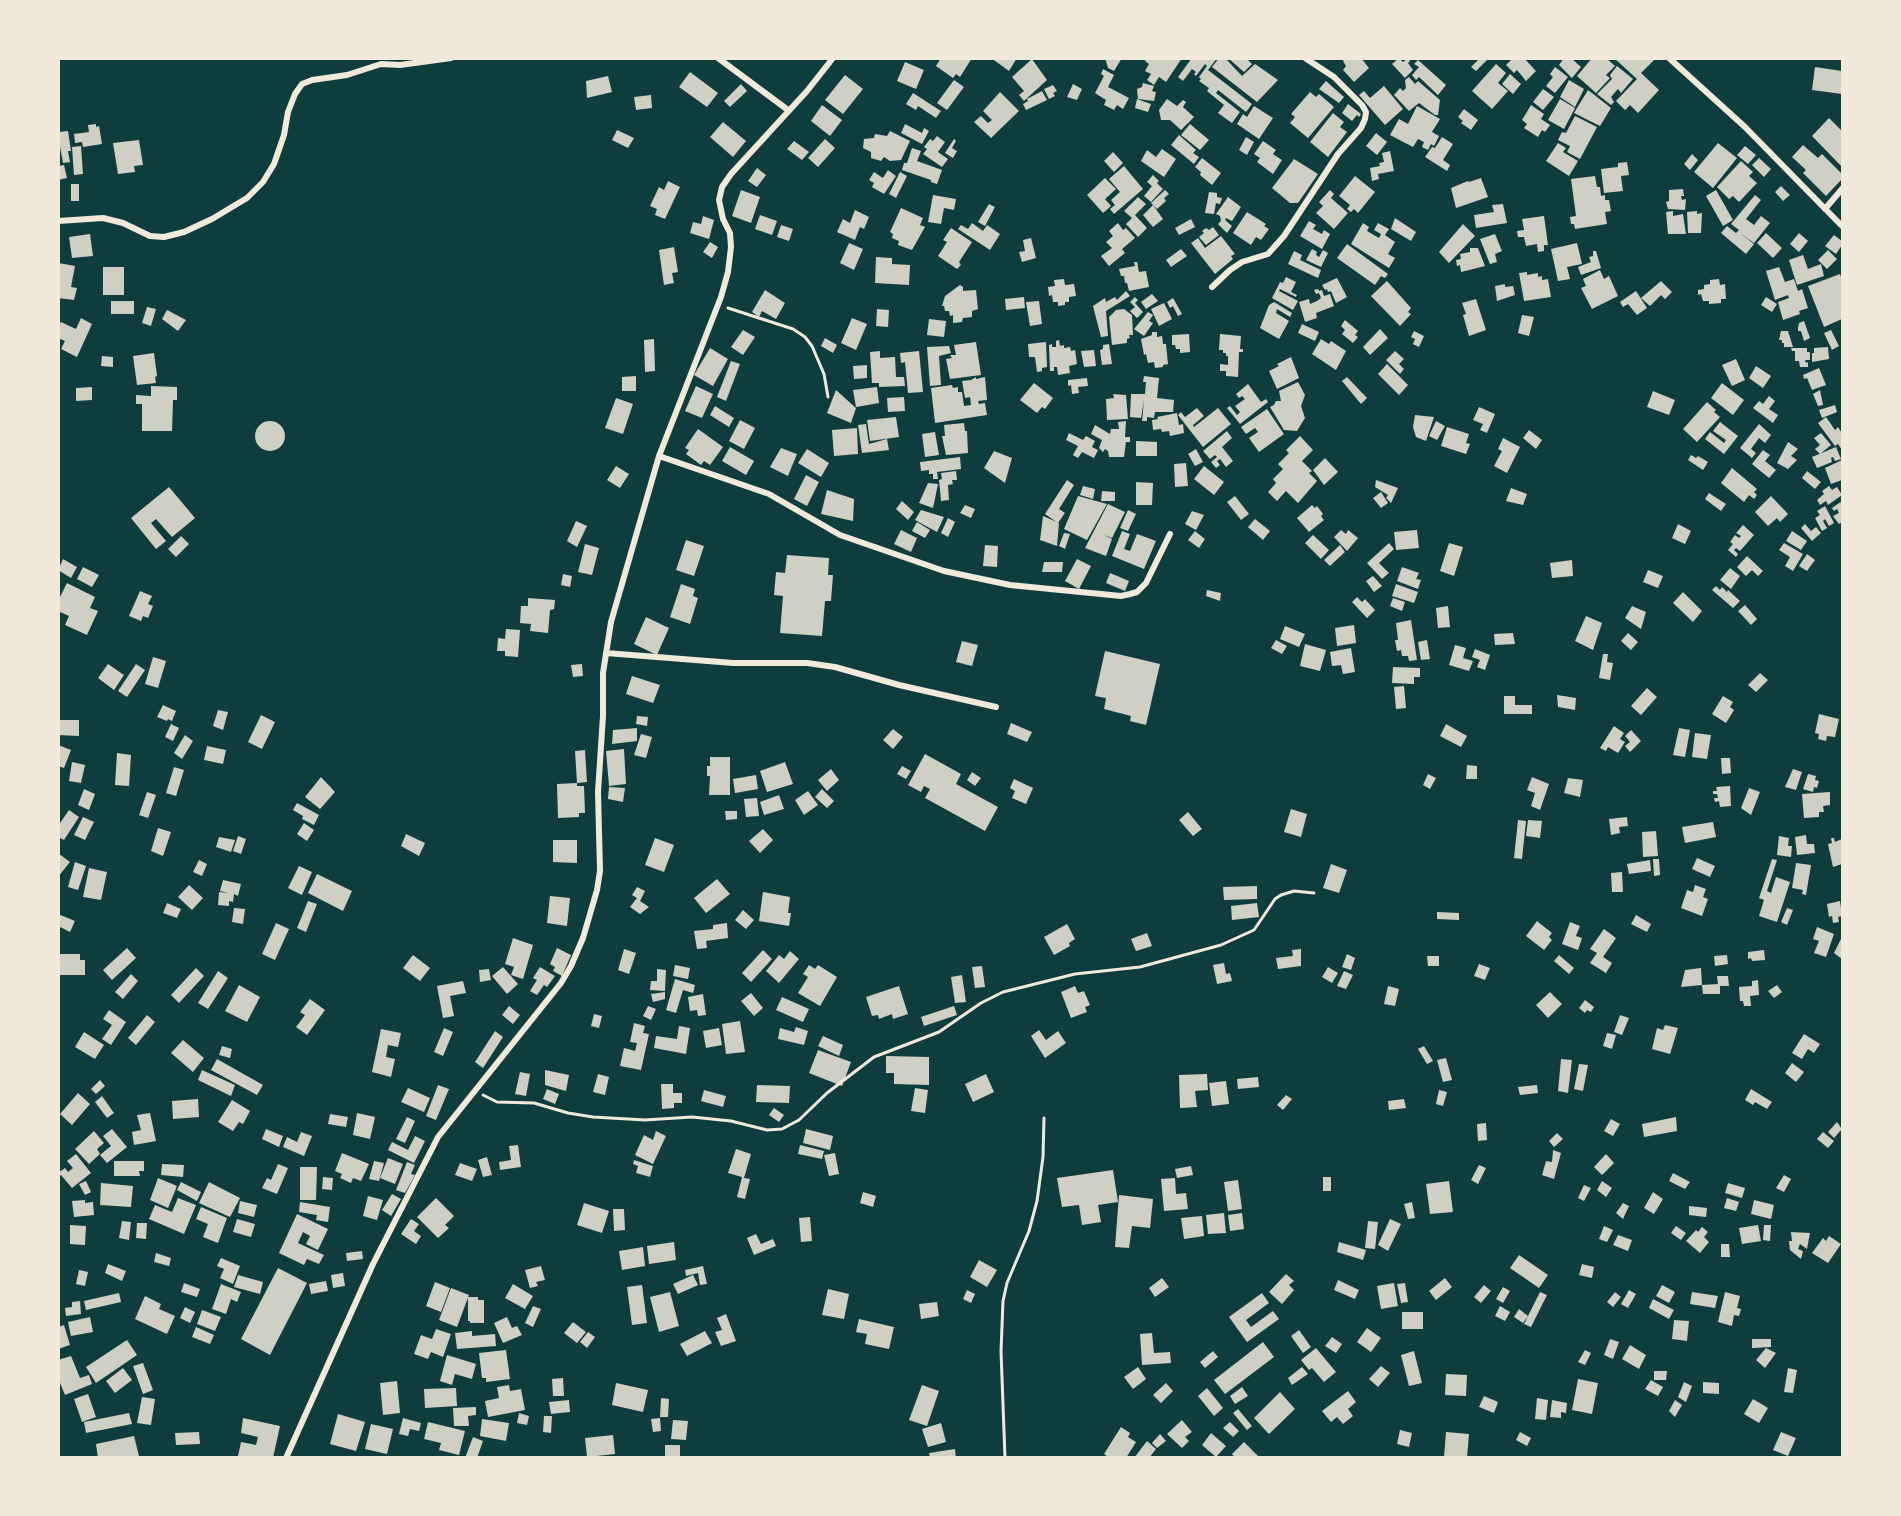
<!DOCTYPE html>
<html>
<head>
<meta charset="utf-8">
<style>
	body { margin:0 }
	#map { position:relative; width:1901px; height:1516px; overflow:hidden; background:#0f3d3e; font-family:"Roboto Condensed",sans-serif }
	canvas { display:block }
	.frame { position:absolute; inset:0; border:60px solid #f1e9da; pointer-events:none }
</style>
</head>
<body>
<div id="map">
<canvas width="1901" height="1516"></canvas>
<div class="frame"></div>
</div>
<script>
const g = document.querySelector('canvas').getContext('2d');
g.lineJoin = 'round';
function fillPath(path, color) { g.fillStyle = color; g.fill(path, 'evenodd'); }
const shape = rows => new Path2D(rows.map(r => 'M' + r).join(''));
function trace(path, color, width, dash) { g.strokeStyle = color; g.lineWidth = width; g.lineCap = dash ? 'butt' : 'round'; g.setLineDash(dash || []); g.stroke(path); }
fillPath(shape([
	[941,58,972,58,960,77,956,74,953,78,936,66],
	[991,58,1017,58,1009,71],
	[1105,58,1122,58,1114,71,1108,68],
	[1147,58,1182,58,1166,82,1159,77,1154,85,1147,80,1151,74,1145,71,1149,64,1145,61],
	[1192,58,1217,58,1208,70,1252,104,1246,112,1218,90,1216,93,1240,112,1232,123,1218,113,1224,105,1207,91,1209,88,1199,81,1201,79,1199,77,1207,66,1205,64,1196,76,1194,74,1196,72,1192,69,1183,81,1178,77],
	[1219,58,1225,58,1242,76,1255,64,1278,80,1257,102,1212,67],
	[1228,58,1246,58,1252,64,1244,72],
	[1345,58,1361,58,1369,68,1354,82,1343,70,1346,66,1343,61],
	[1399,58,1403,62,1408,58,1410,61,1408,63,1413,70,1405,78,1392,64],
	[1480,58,1489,58,1476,71,1471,67],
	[1513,58,1524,58,1536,71,1526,81,1517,70,1514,73,1506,65],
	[1564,58,1571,58,1581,67,1572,78,1559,65],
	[1592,58,1606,58,1615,66,1606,75,1610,78,1596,93,1577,76],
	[1614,58,1654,60,1641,73,1659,90,1638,113,1630,105,1625,110,1616,101,1637,79],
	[1032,59,1047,80,1024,101,1019,95,1024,91,1012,77],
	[1418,60,1446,85,1438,95,1419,77,1416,80,1412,75,1419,67,1414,64],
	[905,62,924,70,916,89,897,81],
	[1496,64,1506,73,1498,83,1508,91,1492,109,1472,91],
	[1617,66,1633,79,1621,93,1618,89,1611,97,1614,102,1611,105,1597,94,1612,79,1610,75],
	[1555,67,1568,77,1555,93,1546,86,1553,77,1550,74],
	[1815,67,1842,71,1842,94,1812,90],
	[1103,69,1114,75,1108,87,1129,98,1123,109,1117,105,1114,110,1104,105,1106,100,1095,93,1104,76,1101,74],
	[690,72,718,93,707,107,679,87],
	[1510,74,1521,84,1513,94,1502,84],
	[845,75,863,89,843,114,825,100],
	[608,76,612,92,587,98,586,81],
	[1409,77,1415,84,1418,81,1440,100,1438,115,1435,115,1419,103,1409,111,1394,95,1400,88,1403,91,1406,88,1405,80],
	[954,80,964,87,947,110,937,103],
	[1569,80,1584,89,1575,107,1560,97],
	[1326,81,1344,97,1339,103,1319,89],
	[1143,83,1154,86,1152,91,1156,92,1154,101,1138,99,1137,89,1142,87],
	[741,84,747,91,730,107,724,101],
	[1073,84,1082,89,1077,100,1067,97],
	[1053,85,1057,91,1053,93,1055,96,1049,99,1044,89],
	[1384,86,1403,109,1385,125,1359,95,1364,91,1370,98],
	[1543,89,1554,97,1543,110,1533,102],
	[1588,90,1611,108,1600,126,1574,113],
	[1042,91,1047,100,1026,110,1023,104,1028,101,1027,99],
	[1000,92,1019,111,991,138,974,122,981,116,988,123,992,120,983,111],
	[1310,92,1316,97,1319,94,1334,107,1308,138,1290,123,1295,117,1291,114],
	[913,93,941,111,936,118,918,106,916,110,906,104],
	[651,95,652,108,636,110,634,97],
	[1137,99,1151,104,1148,112,1135,108],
	[1167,99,1177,106,1183,100,1186,102,1183,107,1194,117,1181,130,1170,120,1161,120,1159,110],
	[1560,99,1575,108,1564,129,1548,120],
	[1348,104,1361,114,1359,117,1357,115,1352,121,1342,113],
	[822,105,842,120,830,136,811,121],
	[1531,105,1544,114,1541,119,1550,125,1545,132,1542,130,1538,137,1524,128,1527,124,1522,120],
	[1254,106,1273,118,1259,139,1237,124,1243,114,1247,117],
	[1417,106,1440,119,1432,132,1439,136,1434,146,1431,144,1428,150,1422,147,1424,142,1418,139,1413,147,1390,135,1399,119,1408,124],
	[1464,109,1478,120,1471,130,1461,123,1463,121,1458,117],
	[1333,113,1344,122,1340,127,1347,132,1328,157,1310,142],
	[1575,116,1597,127,1580,159,1567,152,1570,146,1558,140,1562,132,1566,133],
	[1829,118,1842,131,1842,167,1812,136],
	[723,122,746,141,733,157,710,137],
	[96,124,96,127,99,126,102,144,83,147,82,142,75,143,74,134,89,132,88,125],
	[905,124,922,133,924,128,929,131,922,144,901,133],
	[1190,124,1209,140,1200,150,1181,135],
	[617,130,634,138,628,148,612,140],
	[68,131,71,151,68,151,70,162,63,163,60,147,58,147,58,132],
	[890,131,910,141,901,160,890,161,884,157,881,161,871,158,871,152,863,148,864,139,874,138,875,134,887,136],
	[1376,133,1387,142,1377,155,1366,146],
	[1179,135,1196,150,1193,153,1199,157,1194,164,1171,145],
	[937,136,945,142,938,152,948,159,942,167,923,154,927,149,924,147,930,139,933,141],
	[1246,137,1254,142,1247,155,1239,150],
	[1442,137,1453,144,1443,160,1450,165,1447,171,1425,157,1432,147,1435,148],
	[825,139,835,148,818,167,808,158],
	[954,139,956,141,952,148,957,151,953,158,945,153],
	[139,140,143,165,134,166,135,172,118,174,113,143],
	[794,141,809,152,802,160,787,149],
	[1263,141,1276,150,1273,154,1282,160,1273,174,1257,162,1260,158,1254,154],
	[1558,143,1566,148,1563,152,1578,161,1569,176,1546,161],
	[1718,143,1737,158,1713,188,1694,172],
	[1803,145,1818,158,1822,154,1842,174,1842,179,1826,196,1803,173,1806,170,1792,157],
	[81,146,83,174,74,175,72,147],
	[1745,146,1756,155,1748,164,1737,155],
	[912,148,921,151,917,161,942,170,937,184,931,182,931,180,902,170,904,163,907,163],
	[1162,149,1176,159,1164,177,1141,161,1147,150,1156,157],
	[1390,151,1394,171,1378,174,1379,179,1372,181,1370,168,1380,166,1379,163,1384,162,1382,153],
	[1113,152,1123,163,1114,172,1104,161],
	[1692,154,1698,160,1690,170,1684,164],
	[1202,158,1221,173,1212,185,1200,175,1201,172,1195,167],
	[1759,158,1771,169,1764,177,1752,165],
	[1294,159,1318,174,1298,203,1290,203,1272,188],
	[1741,161,1753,172,1749,176,1757,183,1739,202,1733,196,1729,199,1717,187],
	[1627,162,1629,175,1621,176,1623,191,1604,193,1601,169,1618,167,1618,163],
	[64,165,67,178,58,180,58,166],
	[1124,166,1143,189,1114,214,1110,209,1115,205,1111,200,1120,192,1109,179],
	[757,168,766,175,757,187,748,181],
	[888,170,896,176,884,194,872,187,874,183,869,180,874,172,883,178],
	[900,172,907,176,896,198,889,194],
	[1153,175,1159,181,1157,183,1163,189,1151,202,1144,196,1152,186,1147,182],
	[1355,176,1375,192,1358,213,1354,209,1351,212,1347,209,1350,205,1339,196],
	[1595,176,1597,187,1600,187,1601,196,1605,195,1605,200,1609,200,1611,211,1605,212,1607,224,1575,229,1574,224,1571,224,1570,217,1576,216,1571,179],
	[1105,178,1116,189,1105,199,1111,206,1103,213,1087,195],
	[1481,178,1488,197,1456,208,1451,188,1468,181,1469,182],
	[668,181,680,187,665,219,655,215,657,209,650,206,659,187,664,190],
	[71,184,79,184,79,201,71,201],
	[1781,186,1790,195,1783,201,1775,192],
	[1683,189,1684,196,1681,196,1682,200,1686,199,1685,210,1668,209,1666,202,1669,201,1669,190],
	[741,190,760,197,751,223,732,216],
	[1165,190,1169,194,1164,198,1166,201,1157,209,1151,203],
	[1330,190,1334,194,1331,198,1348,213,1334,229,1316,213,1323,206,1319,202],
	[1716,190,1733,220,1723,226,1706,196],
	[1209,192,1217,193,1217,197,1222,198,1220,204,1216,203,1214,214,1205,213],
	[933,195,956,199,954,210,944,208,941,224,928,222],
	[1755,195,1761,200,1746,219,1754,225,1761,216,1770,223,1754,243,1740,233,1754,244,1746,254,1721,233,1727,226,1736,233,1739,230,1731,224],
	[1138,197,1146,204,1135,215,1147,228,1138,237,1126,224,1132,218,1124,211],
	[1228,197,1241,207,1232,221,1226,218,1225,220,1232,226,1227,233,1218,224,1221,221,1220,216,1216,214],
	[989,204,995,207,985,226,978,222],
	[1503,204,1507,223,1476,228,1474,215,1494,212,1492,205],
	[1153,205,1163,219,1153,227,1143,215],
	[901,208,923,218,920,225,925,227,912,250,898,245,899,241,892,238,893,234,890,232],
	[855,210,869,217,864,229,860,227,855,240,837,232,843,219,850,223],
	[1673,211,1673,216,1683,214,1686,234,1668,234,1666,212],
	[1697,211,1697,214,1702,213,1701,233,1688,233,1687,212],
	[1247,212,1266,224,1264,226,1269,229,1261,240,1256,237,1251,245,1233,233],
	[760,215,777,221,772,235,755,229],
	[703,216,714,220,709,239,690,233,693,222,701,224],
	[1544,216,1548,245,1544,245,1544,251,1538,252,1537,244,1526,246,1524,237,1518,237,1517,231,1524,230,1522,219],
	[1395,218,1416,232,1411,241,1391,229],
	[1191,219,1195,227,1179,235,1175,228],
	[1309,221,1316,225,1313,229,1322,234,1324,230,1330,234,1322,249,1300,236],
	[972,223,983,231,987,225,1000,234,990,250,958,229,961,225,968,229],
	[1118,223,1123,230,1126,228,1135,238,1122,249,1125,253,1109,266,1101,256,1112,248,1106,242,1113,236,1109,231],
	[1363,223,1369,227,1367,231,1379,238,1381,234,1374,230,1378,223,1389,229,1385,235,1395,242,1388,254,1395,258,1389,268,1351,244],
	[1463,224,1475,236,1449,263,1439,252],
	[781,225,793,229,789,241,777,237],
	[1213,227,1219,235,1206,245,1199,237,1204,233,1202,231,1206,228,1209,230],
	[951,228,972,242,959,262,961,265,957,269,938,256,947,242,943,240],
	[1766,233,1782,248,1773,258,1757,243],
	[1799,233,1808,241,1799,252,1790,244],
	[90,234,93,256,72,258,69,237],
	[1495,234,1502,251,1495,254,1497,262,1490,264,1480,239],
	[1834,235,1842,241,1842,245,1836,254,1825,246],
	[1221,236,1235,254,1231,256,1233,259,1215,274,1191,243,1198,238,1205,248],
	[1031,238,1036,258,1022,262,1019,252,1025,251,1023,240],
	[710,242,718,247,712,258,703,252],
	[849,243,863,249,854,270,840,263],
	[1577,243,1582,264,1567,267,1570,279,1558,281,1551,249],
	[1347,244,1388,274,1385,278,1381,276,1375,285,1337,258],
	[674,247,678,272,672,273,674,283,664,285,659,250],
	[1470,248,1478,248,1485,266,1461,272,1460,265,1457,266,1456,260,1461,259,1460,254,1470,252],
	[1181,249,1187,256,1171,267,1166,260],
	[1312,249,1317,252,1316,255,1319,257,1323,250,1328,253,1321,267,1306,260],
	[1828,250,1837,259,1827,269,1818,260],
	[1294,251,1302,255,1300,260,1321,270,1318,278,1288,264],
	[1593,251,1596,251,1601,268,1581,275,1578,267,1591,262,1589,257,1593,256],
	[1803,255,1808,269,1821,264,1824,276,1797,285,1789,260],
	[876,257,892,258,892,264,910,265,909,285,875,283],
	[1134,262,1137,262,1139,272,1146,271,1149,287,1129,291,1127,283,1125,283,1124,276,1121,276,1119,269,1135,266],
	[59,263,75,266,71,287,77,288,74,300,58,298],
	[103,267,124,267,124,295,103,295],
	[1779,267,1785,282,1794,279,1798,291,1802,289,1808,308,1799,311,1800,314,1783,320,1778,302,1789,298,1788,295,1775,300,1766,271],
	[1600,270,1604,279,1609,276,1618,296,1592,309,1581,288,1586,286,1583,279],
	[1527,272,1527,275,1538,273,1538,277,1542,276,1542,280,1548,279,1551,297,1524,301,1519,273],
	[1840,274,1842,280,1842,319,1824,327,1808,286],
	[1286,277,1296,282,1291,292,1297,295,1296,297,1280,289,1279,291,1298,301,1293,310,1272,298,1280,282,1283,283],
	[1337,278,1347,297,1336,303,1331,291,1328,292,1327,289,1325,290,1322,285],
	[1064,279,1065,285,1074,284,1076,296,1069,297,1069,302,1065,302,1065,305,1058,306,1058,302,1053,302,1052,295,1049,296,1048,287,1055,286,1054,280],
	[1719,279,1720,285,1725,284,1726,299,1721,299,1721,303,1709,304,1709,301,1703,301,1701,294,1698,295,1698,290,1704,289,1704,285,1710,284,1710,280],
	[1387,281,1411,308,1408,312,1411,314,1400,326,1371,296],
	[1661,281,1672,292,1665,299,1661,295,1650,306,1641,298],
	[1505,284,1505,287,1513,286,1515,295,1497,301,1495,286],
	[960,285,963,287,963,291,976,290,978,309,972,311,972,317,963,318,962,322,953,323,953,315,950,316,949,311,945,311,944,306,942,306,945,296],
	[1318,289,1319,291,1322,290,1324,296,1330,294,1334,306,1316,313,1317,318,1305,322,1299,302,1309,299,1310,304,1317,301,1321,298,1319,293,1316,294,1314,290],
	[765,290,785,303,776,319,762,311,759,317,752,312],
	[1126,291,1130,296,1106,311,1108,336,1101,337,1093,306,1105,298,1106,302,1115,297,1117,300],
	[1636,291,1647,308,1637,315,1628,304,1623,307,1620,302],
	[1152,294,1158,301,1146,309,1141,302],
	[1024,297,1025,308,1006,310,1005,299],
	[1135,297,1138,300,1135,303,1143,312,1137,318,1130,311,1135,307,1130,302],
	[1766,297,1777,304,1772,312,1761,305],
	[1173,298,1182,314,1178,316,1173,306,1170,308,1167,302],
	[1476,299,1486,330,1469,336,1463,315,1466,314,1462,303],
	[111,301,134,301,134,314,111,314],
	[1039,301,1042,324,1030,326,1026,302],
	[1274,302,1292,313,1290,317,1277,309,1276,313,1289,321,1279,339,1260,328,1269,305],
	[1164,303,1172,319,1159,326,1151,309],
	[147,307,156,309,151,326,142,323],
	[877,309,889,310,888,327,876,326],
	[1124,309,1132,315,1133,335,1129,335,1130,338,1127,339,1127,343,1112,345,1109,317,1116,310],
	[167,310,186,320,178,331,162,319],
	[1148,312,1153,315,1149,321,1153,323,1144,336,1134,329],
	[1522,315,1534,317,1529,336,1518,333],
	[81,318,92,324,77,357,61,349,65,341,58,338,58,327,61,322,76,329],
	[852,318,867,324,856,350,841,343],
	[929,319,946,321,944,337,927,335],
	[1345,320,1358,331,1355,335,1358,337,1353,343,1342,334,1345,330,1341,326],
	[1804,321,1810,338,1804,341,1801,331,1798,331,1798,328,1799,323],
	[1302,324,1319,332,1315,341,1298,333],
	[1380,329,1388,338,1370,355,1363,347],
	[743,330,755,337,743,355,731,347],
	[1831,330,1839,346,1832,350,1824,333],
	[1414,331,1424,336,1419,347,1413,344,1415,339,1411,337],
	[1781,331,1788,331,1793,347,1784,347,1784,343,1782,343,1782,340,1779,340],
	[1152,332,1157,332,1157,337,1162,336,1163,344,1166,344,1168,364,1163,365,1163,367,1155,368,1154,362,1148,363,1146,354,1144,355,1141,339,1152,335],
	[1189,334,1190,352,1180,353,1180,349,1176,349,1175,345,1172,345,1172,335],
	[1220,334,1241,336,1240,349,1243,349,1243,352,1239,352,1238,377,1226,376,1226,371,1220,371,1220,364,1228,365,1228,356,1226,356,1226,353,1223,353,1223,350,1219,350],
	[825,338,837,345,833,353,821,346],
	[654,339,655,371,645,372,644,340],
	[1321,339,1329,344,1331,341,1346,351,1336,370,1312,354],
	[1059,340,1060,346,1064,345,1064,348,1070,347,1071,351,1075,350,1077,364,1069,366,1070,373,1058,375,1057,367,1054,367,1054,371,1050,371,1049,345,1052,344,1052,347,1056,347,1056,341],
	[976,342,981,375,950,379,946,359,952,358,950,355,956,355,954,345],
	[1046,342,1047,367,1042,368,1042,371,1037,372,1035,357,1029,357,1028,344],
	[1109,344,1112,364,1102,365,1100,350,1103,349,1103,345],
	[949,346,951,353,939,356,941,385,930,386,927,347],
	[1828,347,1829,359,1812,362,1812,353,1814,353,1814,348],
	[710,348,728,359,713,386,694,375],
	[1791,348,1807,348,1807,352,1810,352,1810,360,1805,360,1806,363,1808,362,1808,367,1800,367,1799,361,1795,361,1795,351,1792,351],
	[1094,350,1096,366,1084,367,1081,351],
	[880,351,880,358,895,357,896,377,904,377,905,386,879,387,879,383,872,383,870,352],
	[919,351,923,392,908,393,905,362,901,363,900,353],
	[1395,351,1404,359,1399,364,1404,369,1400,374,1386,360],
	[154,353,157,376,155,377,156,383,137,385,133,356],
	[102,356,113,357,113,367,101,366],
	[1291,357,1299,378,1277,389,1269,371,1279,366,1277,364],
	[1736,359,1745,380,1732,386,1722,365],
	[731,361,740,364,726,401,717,397],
	[1387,364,1408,385,1399,395,1378,374],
	[867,365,867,378,854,379,853,366],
	[1756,366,1771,376,1763,388,1749,378],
	[1819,368,1826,385,1812,390,1807,378,1804,379,1803,375],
	[636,376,636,391,622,391,622,377],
	[1144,376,1159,378,1157,398,1174,400,1173,412,1155,412,1154,418,1147,417,1147,421,1142,421,1144,400,1141,418,1130,417,1131,394,1145,394,1146,382,1143,382],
	[976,377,976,379,985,377,987,400,978,401,979,404,985,403,987,415,935,423,931,388,952,385,953,388,958,387,958,392,962,392,964,406,971,405,970,397,965,398,962,381,971,380],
	[1347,377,1367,398,1361,404,1342,381],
	[1087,378,1088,386,1078,387,1079,393,1072,394,1071,385,1068,386,1068,380],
	[1298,382,1305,395,1301,406,1305,418,1297,431,1284,430,1270,407,1274,405,1276,401,1281,401,1279,391],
	[1034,383,1053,398,1045,409,1042,407,1037,413,1020,400],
	[1722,383,1744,400,1733,415,1711,398],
	[1248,384,1261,402,1266,399,1268,402,1240,424,1227,408,1230,406,1237,415,1240,412,1235,406,1245,399,1242,396,1239,398,1236,394],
	[151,386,177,387,177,400,173,400,172,431,142,431,142,404,136,404,136,395,151,396],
	[696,386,713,394,702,418,685,411],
	[92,387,92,400,76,401,76,388],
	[877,387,879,403,856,407,853,390],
	[836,390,856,408,851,423,827,413],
	[1820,390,1823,405,1818,406,1813,394],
	[1653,391,1675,400,1669,415,1647,407],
	[1113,394,1126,395,1128,419,1107,420,1106,399,1114,398],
	[1769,396,1775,401,1769,409,1778,415,1773,423,1753,408,1759,401,1763,404],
	[904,397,905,411,888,412,887,398],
	[616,398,633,404,623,434,605,428],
	[1707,402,1716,410,1714,412,1720,417,1697,442,1683,429],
	[1835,405,1837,412,1822,418,1819,410],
	[715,406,734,418,729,427,710,415],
	[1479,407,1495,414,1487,433,1480,430,1483,424,1473,420],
	[1197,408,1204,416,1193,425,1194,427,1218,408,1231,424,1203,447,1178,415,1181,412,1185,417],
	[1267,409,1284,434,1259,452,1249,438,1258,432,1255,428,1246,434,1241,427],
	[1177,413,1179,425,1183,424,1184,433,1170,436,1169,431,1162,432,1161,429,1153,430,1152,420,1158,419,1157,417],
	[1415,415,1434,417,1426,441,1416,437,1413,427],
	[896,417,899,437,870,441,867,420],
	[1826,417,1835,430,1838,427,1842,433,1842,450,1838,444,1835,446,1818,423],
	[740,420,755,428,744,449,729,441],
	[1126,421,1125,437,1130,437,1130,442,1126,442,1124,457,1109,457,1108,451,1105,449,1103,452,1099,448,1102,440,1091,434,1095,425,1110,434,1111,429,1119,429,1118,422],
	[1436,421,1445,426,1437,440,1429,436],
	'255 436a15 15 0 1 1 30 0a15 15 0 1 1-30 0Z',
	[1720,422,1738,436,1724,454,1705,439,1710,432,1724,443,1726,440,1713,431],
	[964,423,965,431,967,431,968,453,946,455,942,436,945,436,944,425],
	[866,424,869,444,887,439,889,450,862,453,858,425],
	[1759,424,1771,435,1765,443,1759,438,1751,449,1756,453,1752,458,1740,448],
	[1447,427,1469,434,1466,443,1470,444,1466,454,1441,446],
	[857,428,858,454,834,456,832,430],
	[698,429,723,447,710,465,704,461,701,465,686,454,689,450,685,448],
	[1529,430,1542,440,1536,449,1523,438],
	[1227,431,1232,438,1222,447,1233,461,1226,467,1220,459,1217,461,1220,465,1216,468,1211,462,1217,457,1215,455,1210,459,1203,451],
	[935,432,939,455,925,457,922,434],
	[1069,433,1083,440,1086,436,1095,441,1092,447,1098,450,1094,458,1082,452,1078,458,1073,455,1078,446,1066,440],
	[1821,433,1831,445,1820,454,1815,449,1820,445,1814,438],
	[1300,436,1313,450,1302,461,1312,471,1309,473,1317,481,1298,503,1286,491,1277,501,1268,492,1276,483,1273,479,1283,469,1278,464,1289,453,1286,450],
	[1503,438,1520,447,1507,473,1494,466,1502,451,1498,449],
	[1136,441,1157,442,1157,456,1136,456],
	[1788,442,1798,449,1791,456,1797,460,1788,469,1777,463],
	[730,447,754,461,746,475,722,461],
	[1836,447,1841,459,1835,461,1833,457,1831,458,1832,462,1817,468,1812,457],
	[781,448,797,454,788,476,770,467],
	[807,449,829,463,821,477,798,463],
	[1196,449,1203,462,1195,466,1188,454],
	[1763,450,1770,455,1765,461,1776,470,1769,478,1752,464],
	[994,451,1012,458,1005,483,984,468],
	[1691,455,1696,458,1698,456,1708,462,1703,470,1688,460],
	[960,457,961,469,937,472,938,479,933,479,933,474,929,474,929,470,921,471,920,462],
	[1325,458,1338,472,1324,485,1313,470],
	[1842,460,1842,480,1831,484,1825,468],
	[1186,463,1188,486,1175,487,1174,464],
	[616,466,629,474,620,488,607,480],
	[1204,466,1224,482,1214,495,1194,479],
	[1732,468,1757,489,1754,492,1757,495,1754,499,1749,495,1744,502,1721,483],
	[956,471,957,480,952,480,953,484,948,485,949,500,941,501,939,480,942,479,941,473],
	[1807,471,1821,482,1815,489,1802,478],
	[806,475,819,482,807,506,794,499],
	[1067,480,1074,485,1059,509,1065,513,1058,523,1045,514],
	[1376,480,1398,488,1391,503,1386,498,1388,495,1375,487],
	[1136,482,1153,483,1152,505,1136,505],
	[928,483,938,484,933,508,919,503],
	[1083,486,1095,489,1093,499,1080,495],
	[1829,486,1832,490,1837,487,1842,495,1828,505,1826,501,1820,505,1817,500,1824,494,1822,491],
	[169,487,195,518,172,537,156,519,151,523,166,541,156,549,131,518],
	[1511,488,1527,494,1523,505,1506,501],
	[827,490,854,499,853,521,821,514],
	[1102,491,1115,492,1115,501,1101,501],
	[1381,492,1388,503,1381,508,1373,498],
	[1709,493,1726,504,1721,511,1705,499],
	[1078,496,1107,504,1087,540,1064,529],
	[1235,496,1249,514,1241,520,1227,502],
	[1771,496,1788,514,1780,522,1777,518,1768,526,1755,512],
	[902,501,914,512,908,520,896,509],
	[1842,501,1842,522,1839,524,1833,516,1839,513,1837,509,1834,511,1832,508],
	[1108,504,1125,512,1112,538,1104,535,1112,539,1106,556,1085,548],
	[965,505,975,509,971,518,960,513],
	[1312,505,1315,508,1317,506,1323,514,1321,516,1324,520,1309,532,1297,518],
	[1825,506,1834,523,1829,526,1825,519,1823,521,1827,528,1822,531,1815,518,1820,515,1817,511],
	[921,510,944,517,937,532,915,520],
	[1128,510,1136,514,1128,531,1120,528],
	[1192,511,1204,515,1196,530,1185,524],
	[1043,516,1059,523,1057,546,1040,540],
	[948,518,955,522,948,537,941,533],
	[1255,519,1270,531,1263,540,1248,527],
	[576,521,587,526,577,547,567,541],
	[917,522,930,530,925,538,912,531],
	[1678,524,1691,531,1685,544,1672,538],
	[1805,524,1811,531,1816,527,1821,533,1812,541,1801,528],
	[1743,525,1754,535,1740,551,1736,548,1734,550,1738,554,1736,557,1728,550,1733,544,1730,542,1735,535,1739,538,1741,536,1736,533],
	[901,530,917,538,911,552,894,544],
	[1341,530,1346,534,1348,530,1358,538,1347,551,1334,537],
	[1417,530,1419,548,1396,550,1394,532],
	[1122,531,1130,534,1124,549,1130,551,1137,534,1156,541,1144,569,1112,556],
	[1195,531,1205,539,1199,548,1188,540],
	[1792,531,1807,541,1801,550,1786,541],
	[1064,533,1070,534,1065,549,1059,546],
	[1313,535,1329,550,1321,559,1305,543],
	[181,536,189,544,176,557,168,549],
	[686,540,704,546,694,576,676,570],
	[1389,543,1394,549,1379,563,1389,573,1382,579,1367,563],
	[1449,543,1463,547,1454,576,1440,571],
	[1784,543,1803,554,1793,571,1785,566,1790,557,1779,550],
	[585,544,599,548,592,575,578,572],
	[985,545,998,546,997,567,983,566],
	[1340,545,1345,552,1330,566,1324,560],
	[1807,554,1815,560,1807,571,1799,566],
	[787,555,829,558,828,575,833,575,831,601,825,601,822,636,780,633,783,596,774,595,776,572,785,573],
	[1747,556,1763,571,1758,576,1752,570,1746,576,1737,567],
	[63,559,77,567,71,578,58,570],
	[1077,559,1091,566,1079,589,1065,581],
	[1572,560,1573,576,1552,578,1550,563],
	[1044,562,1063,562,1062,572,1042,572],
	[83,567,99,575,92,587,77,579],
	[1402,567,1419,573,1416,579,1421,580,1418,589,1397,581],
	[1730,568,1740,576,1731,589,1720,580],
	[1648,570,1663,576,1658,588,1643,582],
	[1110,573,1129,581,1125,591,1106,583],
	[563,574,572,576,570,587,561,585],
	[1373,576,1382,586,1374,592,1366,581],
	[67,583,95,597,90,608,98,611,87,635,65,625,69,616,58,611,58,601],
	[681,584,695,589,693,596,698,598,690,624,670,617],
	[1396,584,1418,592,1414,603,1392,596],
	[1716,586,1720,590,1722,587,1727,592,1728,590,1740,601,1733,608,1712,590],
	[1207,590,1221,593,1220,601,1206,596],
	[140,591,152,596,148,604,153,606,148,618,143,616,141,621,129,616],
	[1683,592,1702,611,1693,622,1673,603],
	[1357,597,1362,602,1365,599,1375,610,1367,618,1352,602],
	[528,598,555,600,554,609,550,610,548,633,530,631,531,624,520,623,521,606,528,606],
	[1393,598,1405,602,1402,611,1390,606],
	[1745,605,1757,619,1751,625,1738,611],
	[1448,606,1450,627,1438,628,1436,608],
	[1632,606,1646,612,1641,629,1625,618],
	[1586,616,1602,623,1593,650,1575,641],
	[646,617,669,628,657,655,634,644],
	[1411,620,1417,660,1409,661,1408,656,1402,656,1401,650,1397,651,1395,640,1398,640,1396,623],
	[1354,625,1356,643,1337,646,1335,628],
	[1285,626,1305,634,1299,647,1280,639],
	[506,629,520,630,518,657,505,656,505,651,497,651,498,638,505,639],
	[1513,633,1515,644,1495,645,1494,634],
	[1628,633,1638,642,1631,650,1621,641],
	[1276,640,1287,646,1282,654,1271,648],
	[1427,640,1430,659,1421,660,1418,642],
	[962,641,978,645,972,666,956,662],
	[1305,644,1326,650,1320,671,1300,666],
	[1455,645,1466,648,1463,658,1473,661,1469,671,1449,665],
	[1351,648,1355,672,1343,674,1341,665,1332,666,1330,652],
	[1475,649,1490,655,1485,670,1477,667,1480,660,1472,657],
	[1105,651,1160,664,1146,725,1130,721,1131,716,1104,709,1106,698,1095,696],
	[1603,654,1608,654,1607,662,1613,663,1610,680,1599,678],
	[153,657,166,661,158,688,145,684],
	[108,664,124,675,114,690,98,678],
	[136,664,145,670,127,697,118,691],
	[582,664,583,676,573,677,571,665],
	[1393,667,1420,668,1420,677,1414,677,1414,684,1392,683],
	[1760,673,1768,680,1756,692,1748,685],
	[632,676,660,685,653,703,626,694],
	[1404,686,1406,708,1396,709,1394,687],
	[1647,688,1657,697,1641,715,1631,706],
	[1557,695,1576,698,1575,710,1558,707],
	[1504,696,1515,696,1515,705,1532,705,1532,714,1504,714],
	[1723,696,1733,702,1730,707,1734,710,1726,723,1712,714],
	[163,705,176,711,172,721,168,719,167,721,157,717],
	[218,710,228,712,223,730,213,726],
	[1819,714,1839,719,1835,737,1827,736,1826,741,1818,739,1819,734,1815,733],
	[261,715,275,722,262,749,248,742],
	[637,716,648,717,647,726,636,724],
	[58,720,79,720,79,736,58,735],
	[1011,723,1032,732,1027,742,1007,734],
	[171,724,179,728,173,741,165,737],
	[1446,724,1467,736,1461,747,1440,736],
	[1614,726,1624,733,1620,739,1625,742,1618,753,1608,747,1606,751,1600,748],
	[637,728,637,741,612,744,613,730],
	[1679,728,1690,730,1685,757,1673,755],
	[893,729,903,737,893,749,883,740],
	[1631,730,1641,741,1630,752,1625,746,1630,742,1625,736],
	[1695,733,1711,735,1707,759,1692,757],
	[641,734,652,737,646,758,634,755],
	[185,735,193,741,182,759,174,753],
	[58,745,71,750,64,768,58,766],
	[207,746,226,750,223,764,204,760],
	[624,749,626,784,609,786,606,751],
	[585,750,587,782,577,783,575,751],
	[117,753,131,755,129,786,115,785],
	[925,754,961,774,956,784,998,807,985,831,925,798,930,789,924,786,921,792,908,785],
	[710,757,730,757,730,795,709,795,710,776,707,776,707,766,710,766],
	[1721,758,1730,758,1731,773,1722,774],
	[72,762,85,765,81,783,69,781],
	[785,762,793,784,767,792,760,771],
	[1467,765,1477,766,1477,779,1466,779],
	[902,766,911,771,906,779,897,774],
	[174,767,184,770,176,796,166,793],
	[831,769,839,780,827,791,818,780],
	[1793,769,1802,772,1796,790,1785,787],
	[972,772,981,778,975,786,967,780],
	[1428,774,1436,778,1430,789,1423,785],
	[1808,774,1816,776,1815,780,1819,781,1817,788,1814,787,1813,792,1803,789],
	[756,775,758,789,735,793,733,779],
	[321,777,335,792,320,809,305,797],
	[1532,777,1549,784,1540,810,1531,806,1535,793,1527,790],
	[1568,778,1583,780,1580,797,1564,793],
	[1014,779,1033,788,1026,804,1012,798,1015,791,1010,788],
	[577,783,577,786,584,786,585,813,579,813,579,817,558,818,557,784],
	[1730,786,1731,806,1720,807,1719,801,1715,802,1714,798,1718,798,1717,794,1713,794,1713,791,1717,791,1716,787],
	[609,787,625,788,623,802,608,799],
	[1749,788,1760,792,1751,815,1741,808],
	[84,789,95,794,89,810,78,805],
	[822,789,834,801,827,808,815,797],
	[808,791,818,805,804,815,795,800],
	[147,792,156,795,148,818,139,815],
	[1830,792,1830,805,1823,806,1824,812,1819,812,1819,817,1804,818,1802,794],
	[779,795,784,809,764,815,760,802],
	[757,798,759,816,746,817,744,799],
	[297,803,319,815,314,825,302,819,303,816,293,810],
	[1291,809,1307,814,1301,837,1284,832],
	[69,810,79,817,64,840,58,837,58,826],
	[725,811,737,811,737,819,726,820],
	[1188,812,1202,829,1193,836,1179,820],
	[83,817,94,822,85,840,74,835],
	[1627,817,1628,826,1619,827,1620,833,1611,835,1609,819],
	[1518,820,1526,821,1522,859,1514,858],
	[1528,820,1542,821,1540,838,1526,836],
	[1713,822,1716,837,1685,843,1682,827],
	[304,823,314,830,307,841,297,834],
	[158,828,171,832,163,856,151,851],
	[763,829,773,840,760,853,749,841],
	[1656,831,1658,856,1643,857,1642,832],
	[406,834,425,843,419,856,401,846],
	[1806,835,1807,844,1814,844,1815,853,1797,855,1795,837],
	[238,836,246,839,241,854,233,851],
	[1779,836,1789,838,1788,846,1792,846,1791,857,1777,855],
	[219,837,235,840,231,852,216,847],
	[655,838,674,845,664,872,645,865],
	[1831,838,1834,838,1835,842,1842,839,1842,864,1833,867,1828,844,1832,843],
	[553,840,577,840,577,863,553,862],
	[58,853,70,862,58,877],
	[1697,858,1715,866,1710,877,1692,869],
	[1653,859,1659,859,1660,875,1654,876],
	[1772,859,1777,860,1767,891,1771,893,1776,877,1790,882,1777,922,1759,916,1764,900,1759,898],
	[199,860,207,864,202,876,193,872],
	[1650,860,1651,871,1629,874,1627,864],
	[75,862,86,866,78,890,68,887],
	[1796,863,1811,865,1806,895,1802,894,1803,890,1792,888],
	[1331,864,1347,870,1339,893,1323,888],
	[299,866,312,872,302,895,288,888],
	[89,868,107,872,101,900,83,897],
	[1622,872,1623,892,1612,892,1611,873],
	[317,874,352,891,343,911,308,893],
	[717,879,730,894,706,913,694,898],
	[223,880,241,884,238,896,234,894,233,902,229,901,229,906,218,905,219,892,229,893,220,891],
	[189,885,203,898,192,910,178,897],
	[1695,885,1706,889,1703,897,1708,899,1702,916,1681,908,1687,890,1693,892],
	[1257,886,1257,899,1224,900,1223,887],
	[637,887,645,891,640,901,649,907,640,914,630,907,637,898,632,895],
	[763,892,790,897,788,913,791,913,789,926,759,921],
	[550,896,570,898,567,926,547,923],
	[308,901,317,904,306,932,297,928],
	[1840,901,1842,916,1838,917,1839,922,1833,923,1832,916,1829,917,1827,904],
	[167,903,181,909,177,918,163,913],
	[1257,903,1259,917,1232,920,1231,906],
	[234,908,245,909,243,924,232,922],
	[1787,908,1793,910,1787,925,1781,922],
	[743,910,754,920,746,929,735,920],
	[1437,912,1459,913,1459,920,1437,919],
	[58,914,75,921,70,932,58,926],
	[1636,915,1651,924,1647,932,1631,924],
	[1537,921,1552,933,1549,937,1552,940,1544,950,1526,936],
	[1570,922,1580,926,1576,936,1582,938,1578,950,1562,944],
	[276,923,289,929,275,960,262,954],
	[727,923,728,938,706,941,707,948,697,949,694,931,713,929,713,925],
	[1067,924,1075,939,1069,943,1070,946,1054,955,1044,937],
	[1817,927,1834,934,1826,957,1814,953,1819,941,1813,939],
	[1604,929,1616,938,1603,957,1612,963,1606,973,1590,963,1597,953,1590,949],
	[1147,933,1152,946,1136,951,1131,939],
	[1842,937,1842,959,1834,953],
	[513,938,533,945,523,979,511,975,514,967,505,964],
	[127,948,136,958,112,980,103,970],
	[557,948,571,955,562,976,553,971,555,967,550,964],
	[624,949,636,953,629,974,618,970],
	[1301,949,1301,966,1278,969,1276,958,1293,956,1292,950],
	[763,950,772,959,751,982,742,973],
	[1764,950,1765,960,1752,961,1751,958,1748,959,1748,952],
	[790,951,799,959,779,983,766,971,779,955,784,959],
	[58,954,80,954,80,960,85,960,85,975,58,975],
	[1347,954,1355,958,1351,970,1342,967],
	[413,955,430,968,420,981,403,968],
	[1559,955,1574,968,1569,974,1554,961],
	[1727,955,1728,964,1715,966,1714,956],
	[1427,956,1439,956,1439,966,1428,966],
	[1224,963,1226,974,1230,973,1232,981,1217,984,1213,965],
	[1479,964,1490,968,1485,980,1474,976],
	[675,965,690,968,688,979,673,976],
	[809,965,815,969,818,965,837,977,820,1006,798,993,808,977,803,974],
	[982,966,985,987,975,988,972,967],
	[503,967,518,984,507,994,492,976],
	[540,967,555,976,547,987,544,985,537,995,530,991,537,980,533,978],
	[1328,967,1338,973,1332,983,1322,977],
	[196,968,204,976,179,1003,171,995],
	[1701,968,1702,985,1718,984,1717,976,1728,976,1729,986,1720,986,1720,994,1703,994,1702,985,1681,987,1685,970],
	[489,969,491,980,480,982,479,970],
	[657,969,666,970,665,991,650,990,651,981,657,981],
	[218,971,228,978,208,1009,198,1003],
	[1344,971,1353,975,1346,989,1337,986],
	[131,974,138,981,123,999,115,992],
	[962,975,966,1002,955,1003,951,977],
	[675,979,695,985,693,993,683,990,676,1013,666,1010],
	[1758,980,1759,995,1750,996,1751,1006,1744,1006,1743,1001,1740,1001,1739,987,1752,986,1752,981],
	[463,981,466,993,450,996,454,1016,443,1018,437,986],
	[239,985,260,997,247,1022,225,1011],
	[1777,985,1782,992,1774,998,1768,991],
	[899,986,908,1014,893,1019,892,1014,879,1019,878,1015,872,1016,866,997],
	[1075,986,1078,993,1084,991,1090,1005,1085,1007,1087,1012,1071,1018,1061,992],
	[1388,986,1399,989,1395,1006,1384,1004],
	[665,992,665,999,653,1002,651,994],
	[1550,992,1562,1004,1548,1018,1536,1005],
	[751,993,763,1008,754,1016,741,1001],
	[703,994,706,1015,698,1016,697,1010,690,1011,688,997],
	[782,997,809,1009,803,1022,776,1010],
	[310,999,325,1010,307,1035,296,1027,305,1015,300,1012],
	[1585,1000,1594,1007,1591,1012,1587,1010,1585,1013,1579,1008],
	[509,1006,520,1015,513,1024,502,1015],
	[648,1006,656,1009,651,1020,643,1016],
	[954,1006,957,1015,924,1026,921,1017],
	[109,1010,126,1022,111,1045,102,1039,112,1025,103,1019],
	[594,1014,602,1016,599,1028,591,1026],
	[147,1015,155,1022,136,1045,128,1038],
	[1620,1015,1629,1018,1622,1035,1614,1032],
	[740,1021,745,1052,726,1054,722,1024],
	[634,1023,645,1026,643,1033,649,1034,641,1070,620,1066,624,1048,635,1051,637,1043,630,1042],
	[1665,1025,1678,1028,1670,1054,1652,1049,1657,1028,1663,1030],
	[679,1026,690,1028,686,1054,654,1048,656,1036,677,1039],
	[796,1027,808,1031,804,1045,778,1039,780,1028,794,1032],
	[444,1028,453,1032,443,1056,434,1052],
	[719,1028,722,1045,706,1048,703,1031],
	[381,1029,401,1033,398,1047,388,1045,386,1057,395,1059,391,1077,372,1072],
	[1039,1030,1046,1040,1058,1031,1066,1043,1045,1058,1031,1036],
	[495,1031,503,1037,483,1068,475,1062],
	[84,1032,104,1045,95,1059,75,1047],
	[1607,1033,1616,1035,1612,1049,1603,1046],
	[1804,1034,1820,1044,1814,1053,1808,1049,1802,1059,1792,1053],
	[823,1036,843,1045,839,1056,818,1046],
	[183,1040,204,1058,193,1072,171,1053],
	[222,1046,232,1049,230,1058,219,1055],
	[1424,1046,1433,1061,1427,1064,1418,1049],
	[818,1050,851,1062,842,1086,809,1073],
	[886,1056,929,1057,929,1085,894,1084,894,1073,886,1073],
	[1446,1058,1452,1080,1443,1082,1437,1060],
	[217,1059,263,1085,257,1095,211,1070],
	[1561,1059,1572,1060,1568,1093,1558,1091],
	[1792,1063,1804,1072,1796,1082,1785,1073],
	[1579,1064,1588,1065,1583,1091,1574,1089],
	[202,1070,235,1085,231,1096,198,1080],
	[545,1070,569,1075,566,1091,545,1085],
	[520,1072,530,1074,526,1096,515,1094],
	[598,1074,609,1077,605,1095,593,1092],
	[986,1074,994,1092,973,1102,965,1084],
	[1207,1074,1208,1090,1195,1091,1197,1107,1180,1108,1179,1075],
	[1258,1077,1259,1087,1238,1089,1237,1079],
	[100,1080,105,1086,96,1094,91,1089],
	[1226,1081,1229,1104,1212,1106,1209,1083],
	[661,1084,673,1084,673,1093,682,1093,682,1103,674,1103,674,1108,662,1109],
	[438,1085,449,1089,436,1120,426,1116],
	[757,1085,790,1086,789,1103,756,1102],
	[1537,1085,1538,1093,1520,1095,1518,1087],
	[408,1088,430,1098,424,1112,401,1102],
	[915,1088,928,1090,925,1113,911,1111],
	[547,1089,559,1094,555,1104,543,1099],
	[1751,1089,1772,1102,1767,1109,1755,1102,1753,1105,1745,1100],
	[704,1090,726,1096,723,1107,701,1101],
	[1439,1090,1447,1092,1443,1106,1436,1104],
	[78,1093,90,1104,72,1125,60,1114],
	[1286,1095,1292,1099,1283,1110,1277,1105],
	[102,1096,114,1113,107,1118,95,1102],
	[198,1099,199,1117,173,1119,172,1101],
	[1404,1099,1406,1108,1389,1110,1388,1101],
	[232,1100,250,1111,243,1124,239,1122,233,1131,218,1122],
	[774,1108,784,1115,779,1122,769,1115],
	[150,1113,156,1141,134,1145,132,1132,141,1130,137,1115],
	[357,1113,375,1117,370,1139,353,1135],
	[330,1114,348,1117,346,1127,328,1124],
	[407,1117,415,1121,405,1143,396,1139],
	[1676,1117,1677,1131,1644,1137,1642,1124],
	[1611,1119,1620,1124,1613,1136,1604,1131],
	[1837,1122,1842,1129,1834,1138,1828,1132],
	[1486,1123,1487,1140,1478,1141,1477,1124],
	[112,1129,127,1147,107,1163,100,1155,111,1146,103,1136],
	[266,1129,283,1136,279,1147,262,1139],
	[806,1129,833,1136,830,1150,803,1143],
	[94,1131,104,1143,97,1149,100,1154,89,1164,75,1149],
	[656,1131,666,1136,653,1164,635,1155,644,1135,653,1140],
	[301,1132,312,1136,304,1156,283,1147,287,1137,297,1142],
	[1823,1132,1834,1141,1828,1148,1817,1139],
	[1557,1133,1563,1139,1554,1147,1549,1141],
	[415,1136,425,1141,414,1163,388,1150,392,1142,408,1150],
	[518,1145,521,1167,500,1170,499,1162,511,1160,509,1146],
	[800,1145,824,1151,822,1159,798,1154],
	[736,1149,751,1154,744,1178,750,1179,745,1199,737,1197,742,1177,728,1173],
	[1553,1150,1561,1153,1554,1179,1542,1175,1546,1161,1552,1162],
	[342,1153,369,1164,361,1181,353,1178,351,1183,340,1178,342,1174,335,1171],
	[835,1153,839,1174,829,1176,824,1155],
	[76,1154,91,1173,72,1188,61,1175,58,1177,58,1173,65,1168,68,1172,73,1168,67,1161],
	[1606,1154,1614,1163,1602,1175,1594,1167],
	[487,1157,492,1175,483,1177,478,1160],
	[388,1158,403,1164,395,1184,380,1178],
	[634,1160,653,1166,650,1177,636,1173,638,1166,633,1164],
	[114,1161,144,1161,144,1171,139,1171,140,1176,114,1176],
	[374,1161,384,1163,379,1181,369,1179],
	[407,1162,415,1165,411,1174,415,1175,405,1193,396,1190],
	[460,1163,477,1169,472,1181,455,1175],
	[162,1164,184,1165,183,1177,161,1175],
	[278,1164,288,1168,277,1194,262,1188,267,1178,271,1180],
	[1479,1165,1486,1168,1478,1184,1471,1180],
	[1191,1166,1193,1175,1177,1178,1175,1169],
	[300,1167,317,1167,316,1200,300,1200],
	[1113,1170,1118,1202,1098,1205,1101,1222,1082,1225,1079,1205,1062,1207,1057,1178],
	[1673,1173,1690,1182,1685,1189,1669,1181],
	[1784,1175,1791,1179,1784,1192,1776,1188],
	[323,1177,333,1178,332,1190,322,1189],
	[1323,1177,1331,1177,1331,1191,1323,1191],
	[158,1178,177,1186,168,1208,150,1200],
	[1175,1178,1176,1194,1186,1193,1188,1209,1164,1211,1161,1179],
	[1238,1180,1242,1209,1228,1211,1224,1182],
	[86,1181,91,1192,85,1195,79,1184],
	[1449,1181,1453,1212,1430,1214,1426,1184],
	[1602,1181,1612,1188,1606,1197,1597,1190],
	[181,1182,201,1192,197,1201,177,1190],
	[209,1182,240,1198,230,1217,199,1203],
	[101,1183,133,1186,131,1207,100,1205],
	[1728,1183,1745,1188,1742,1198,1725,1193],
	[1584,1185,1591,1188,1584,1201,1578,1198],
	[863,1192,876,1196,873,1207,860,1203],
	[1653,1192,1663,1199,1654,1214,1644,1208],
	[392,1194,401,1199,391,1216,382,1210],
	[1119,1195,1153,1199,1150,1228,1132,1226,1129,1248,1115,1247],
	[368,1196,383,1200,377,1220,363,1216],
	[178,1198,196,1205,184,1234,149,1219,155,1205,172,1212],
	[436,1198,454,1216,445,1225,449,1228,438,1238,417,1217],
	[1727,1198,1739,1202,1736,1211,1724,1208],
	[85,1200,85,1203,93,1202,94,1215,74,1217,72,1201],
	[1754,1200,1774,1205,1771,1219,1751,1214],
	[240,1201,257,1205,254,1217,238,1213],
	[300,1202,330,1207,328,1222,316,1220,317,1215,299,1212],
	[1412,1202,1415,1218,1408,1219,1404,1204],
	[584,1203,609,1211,602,1233,577,1225],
	[1623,1203,1629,1206,1623,1219,1616,1213],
	[1689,1206,1707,1208,1706,1217,1689,1215],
	[201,1207,227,1218,218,1243,203,1237,208,1224,196,1219],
	[613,1209,624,1209,625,1230,614,1231],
	[1224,1213,1226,1233,1208,1234,1206,1215],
	[1242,1213,1244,1229,1230,1231,1228,1215],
	[297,1214,328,1229,318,1250,306,1244,310,1236,303,1232,298,1243,324,1255,319,1264,307,1259,304,1265,279,1253],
	[1202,1216,1204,1236,1184,1239,1181,1218],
	[810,1217,812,1241,801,1242,799,1218],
	[237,1219,255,1224,251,1237,233,1232],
	[411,1219,419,1224,414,1231,421,1236,416,1244,401,1234],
	[1390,1219,1401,1224,1388,1251,1378,1245],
	[122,1221,131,1222,129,1240,119,1238],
	[1368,1221,1378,1222,1375,1249,1365,1248],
	[137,1223,147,1223,146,1239,136,1238],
	[70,1225,86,1226,85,1245,70,1244],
	[1758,1225,1761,1241,1742,1244,1739,1228],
	[1764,1225,1771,1225,1770,1241,1763,1240],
	[1604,1226,1613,1230,1607,1242,1599,1239],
	[1676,1226,1686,1233,1681,1240,1671,1233],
	[1702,1227,1708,1232,1704,1237,1709,1242,1700,1253,1686,1241,1696,1230,1698,1232],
	[1791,1232,1810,1233,1807,1249,1800,1244,1798,1249,1803,1251,1801,1259,1790,1250,1789,1241,1792,1241],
	[756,1234,761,1244,773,1239,776,1246,754,1255,747,1238],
	[1618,1235,1632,1240,1628,1251,1613,1245],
	[1829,1236,1841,1244,1828,1263,1812,1253,1823,1238,1826,1241],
	[674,1242,676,1260,649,1264,647,1246],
	[1339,1242,1366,1250,1363,1260,1337,1252],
	[1721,1244,1729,1244,1730,1257,1721,1257],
	[643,1247,645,1266,622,1270,619,1251],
	[362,1251,363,1259,347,1261,346,1253],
	[156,1253,171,1258,169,1266,154,1262],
	[1519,1255,1548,1275,1539,1288,1510,1268],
	[221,1258,240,1266,233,1284,220,1278,224,1269,217,1266],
	[979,1260,997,1270,987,1287,970,1277],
	[108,1264,126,1271,122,1281,105,1273],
	[1582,1264,1594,1267,1592,1278,1579,1275],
	[541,1266,545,1280,536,1282,538,1286,530,1288,525,1270],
	[703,1266,707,1284,700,1285,698,1273,686,1276,685,1270],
	[278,1268,307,1283,270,1355,241,1339],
	[79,1270,88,1272,85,1286,76,1284],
	[343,1273,345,1286,333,1288,331,1275],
	[1286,1274,1294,1281,1289,1285,1294,1290,1282,1304,1269,1292],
	[238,1275,263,1282,260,1294,234,1287],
	[693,1275,698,1285,678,1294,673,1284],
	[1162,1278,1169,1287,1155,1297,1149,1288],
	[1445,1278,1452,1287,1436,1300,1429,1291],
	[1338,1280,1359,1290,1355,1299,1334,1290],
	[326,1281,328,1291,311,1294,309,1284],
	[435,1282,450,1288,441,1312,426,1306],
	[184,1283,200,1289,197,1297,181,1292],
	[1394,1283,1398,1306,1381,1309,1377,1286],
	[1405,1283,1408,1302,1401,1303,1397,1284],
	[221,1284,241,1292,237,1302,231,1299,226,1314,212,1309],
	[513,1284,533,1296,525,1309,505,1298],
	[642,1285,647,1323,632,1325,627,1287],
	[1484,1285,1491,1291,1481,1303,1474,1297],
	[1662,1285,1675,1292,1669,1303,1656,1296],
	[1503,1287,1510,1291,1503,1303,1496,1299],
	[451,1288,469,1295,457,1327,439,1320],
	[828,1289,849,1294,844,1319,822,1315],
	[967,1290,975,1294,971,1303,963,1299],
	[1629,1290,1636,1294,1628,1308,1621,1304],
	[670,1292,679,1326,659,1332,650,1297],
	[1540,1292,1547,1295,1531,1327,1524,1324],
	[1615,1292,1621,1297,1613,1307,1607,1302],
	[1692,1292,1718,1296,1715,1308,1690,1304],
	[1725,1292,1740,1296,1737,1308,1741,1309,1739,1316,1734,1315,1732,1326,1718,1322],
	[119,1293,121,1302,86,1310,84,1301],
	[1262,1293,1269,1303,1246,1320,1251,1327,1273,1311,1279,1319,1247,1342,1229,1317],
	[145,1296,161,1304,159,1309,175,1316,167,1334,135,1319],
	[468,1297,478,1297,478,1300,484,1300,484,1323,470,1323,470,1321,468,1321],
	[1653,1299,1674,1310,1669,1319,1649,1308],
	[80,1301,81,1314,66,1316,65,1308,72,1307,72,1302],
	[937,1302,939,1316,921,1319,919,1304],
	[533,1306,541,1309,533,1327,525,1323],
	[1500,1306,1510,1312,1505,1321,1495,1316],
	[185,1307,195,1312,190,1323,180,1318],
	[1519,1309,1528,1316,1523,1323,1514,1317],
	[202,1310,221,1317,215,1331,197,1324],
	[1402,1312,1423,1312,1423,1329,1402,1329],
	[726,1314,736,1341,721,1346,715,1332,722,1330,717,1318],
	[90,1317,93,1332,71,1336,68,1322],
	[507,1317,512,1328,517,1326,522,1335,503,1343,494,1323],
	[859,1319,894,1327,889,1349,865,1344,867,1334,856,1332],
	[1674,1320,1689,1321,1687,1341,1672,1339],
	[573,1322,586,1332,577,1343,564,1333],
	[64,1325,70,1345,58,1349,58,1327],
	[196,1327,214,1335,210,1344,192,1337],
	[1367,1328,1381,1338,1371,1352,1357,1342],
	[436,1329,451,1334,443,1357,431,1352,428,1359,414,1354,421,1335,432,1339],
	[1299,1330,1311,1347,1303,1353,1291,1336],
	[472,1331,472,1336,495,1334,496,1346,457,1349,455,1333],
	[705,1331,712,1343,687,1356,680,1344],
	[588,1332,595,1337,587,1348,580,1342],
	[1152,1333,1154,1353,1170,1352,1171,1363,1142,1365,1140,1334],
	[1332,1337,1342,1344,1336,1353,1325,1346],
	[1610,1339,1619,1342,1613,1359,1604,1355],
	[1752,1339,1771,1339,1771,1347,1752,1348],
	[127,1340,137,1355,96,1383,86,1367],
	[1263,1342,1274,1357,1225,1394,1214,1380],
	[1630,1345,1646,1355,1639,1369,1622,1359],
	[1316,1348,1336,1372,1324,1382,1312,1368,1309,1370,1301,1360],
	[1766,1348,1776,1353,1765,1368,1756,1360],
	[506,1350,510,1379,486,1382,486,1378,482,1378,479,1353],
	[1585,1350,1591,1353,1585,1365,1578,1362],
	[1213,1351,1218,1357,1205,1368,1200,1362],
	[1414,1351,1422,1383,1409,1386,1401,1355],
	[447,1355,476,1364,472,1379,455,1374,452,1385,440,1381],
	[71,1356,80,1378,89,1375,92,1384,65,1395,58,1378,58,1360],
	[143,1363,153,1390,143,1394,133,1366],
	[1381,1366,1390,1373,1378,1387,1369,1379],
	[1138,1367,1146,1379,1133,1389,1124,1377],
	[1302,1367,1308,1374,1292,1385,1288,1378],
	[123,1368,132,1380,115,1393,106,1381],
	[1788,1368,1797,1370,1793,1393,1784,1392],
	[1654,1371,1667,1371,1666,1380,1654,1380],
	[1446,1374,1467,1375,1466,1396,1445,1395],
	[563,1378,564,1396,553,1396,552,1379],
	[1578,1379,1598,1383,1592,1414,1572,1410],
	[1651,1380,1663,1387,1658,1396,1645,1389],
	[397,1381,400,1413,383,1415,380,1383],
	[1684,1382,1692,1386,1686,1402,1678,1397],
	[1703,1382,1719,1383,1719,1394,1703,1393],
	[616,1383,648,1390,643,1412,612,1405],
	[1166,1383,1173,1391,1161,1403,1153,1395],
	[509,1385,510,1391,521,1389,525,1410,488,1417,485,1401,499,1398,497,1387],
	[922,1385,939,1391,927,1426,909,1420],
	[1242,1387,1248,1396,1235,1404,1230,1396],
	[456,1388,457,1406,425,1408,424,1389],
	[1207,1388,1223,1408,1214,1416,1198,1396],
	[1348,1391,1356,1402,1348,1409,1353,1416,1343,1424,1337,1417,1331,1422,1322,1411],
	[1280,1392,1295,1409,1269,1434,1254,1418],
	[88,1394,96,1417,82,1422,74,1399],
	[1484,1396,1498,1402,1494,1413,1479,1407],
	[142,1397,155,1399,151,1425,137,1423],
	[661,1398,669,1399,668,1417,660,1417],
	[1537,1398,1548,1400,1546,1420,1535,1419],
	[1753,1399,1768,1408,1759,1423,1744,1414],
	[569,1400,570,1412,551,1414,549,1402],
	[1552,1400,1567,1403,1566,1413,1561,1412,1561,1418,1550,1417],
	[1675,1400,1682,1405,1675,1417,1669,1411],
	[476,1407,476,1415,468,1416,469,1426,454,1426,453,1408],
	[1238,1409,1252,1426,1247,1430,1233,1413],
	[129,1413,132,1424,86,1433,84,1422],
	[519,1413,529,1416,527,1425,517,1423],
	[338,1414,365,1422,356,1451,330,1444],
	[544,1416,552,1416,551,1433,543,1432],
	[243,1418,280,1426,273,1458,238,1456,241,1442,256,1445,258,1437,241,1433],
	[403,1418,421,1423,419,1431,410,1429,408,1436,399,1434],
	[660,1418,661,1431,653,1432,651,1419],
	[482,1419,509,1423,506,1441,480,1436],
	[673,1420,688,1421,686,1440,671,1439],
	[1182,1420,1192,1432,1185,1437,1189,1441,1182,1448,1167,1434],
	[428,1422,465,1431,459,1455,439,1450,441,1443,424,1439],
	[1230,1422,1239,1431,1233,1437,1223,1428],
	[941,1423,946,1442,928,1447,922,1429],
	[371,1424,393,1429,387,1454,365,1449],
	[1121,1427,1130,1433,1128,1437,1136,1442,1126,1458,1109,1458,1104,1454],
	[1400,1430,1412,1433,1409,1447,1397,1444],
	[199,1432,200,1444,176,1445,175,1433],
	[1446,1432,1469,1434,1467,1458,1444,1457],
	[1520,1432,1531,1438,1527,1446,1516,1440],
	[1781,1432,1796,1438,1788,1456,1773,1450],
	[1211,1433,1226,1446,1216,1457,1202,1445],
	[1160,1434,1166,1441,1157,1448,1152,1443],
	[613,1435,615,1454,587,1457,585,1438],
	[134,1436,139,1456,98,1458,96,1444],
	[473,1437,483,1441,477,1458,465,1458],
	[1147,1441,1156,1449,1149,1458,1134,1458],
	[1244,1442,1260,1458,1235,1458,1232,1454],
	[665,1445,680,1445,680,1458,665,1457],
	[955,1449,956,1458,930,1458,929,1453]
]), '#cfcfc3');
trace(shape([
	[728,308,793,329,805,337,812,346,824,374,828,397],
	[483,1095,497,1102,534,1103,568,1113,593,1117,645,1120,692,1117,731,1121,767,1130,782,1129,799,1120,827,1093,874,1057,939,1032,981,1003,1003,992,1075,974,1140,967,1221,945,1254,930,1275,899,1281,895,1294,891,1314,893],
	[1005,1458,1001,1351,1003,1301,1007,1283,1029,1231,1037,1201,1043,1157,1044,1118]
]), '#f1e9da', 3);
trace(shape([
	[718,58,788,110],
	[1669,58,1745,127,1842,226],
	[1825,209,1842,189],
	[58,221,103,218,123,223,150,236,164,237,184,232,212,219,247,198,263,182,274,164,284,135,288,112,295,94,302,84,312,80,347,75,381,64,400,65,451,58],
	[1212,287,1230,270,1242,262,1268,254,1284,236,1338,154,1361,128,1365,119,1366,112,1362,105,1334,77,1305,58],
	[659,456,769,494,840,535,944,571,1010,585,1121,596,1130,594,1137,592,1146,583,1170,534],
	[606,653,733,663,807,663,835,667,899,685,996,707],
	[286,1458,373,1264,438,1137,561,983,571,966,583,938,597,890,600,871,598,792,603,716,603,673,611,622,659,456,721,297,728,272,731,247,730,233,723,219,719,200,722,187,731,174,807,91,833,58]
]), '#f1e9da', 6);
</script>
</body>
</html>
